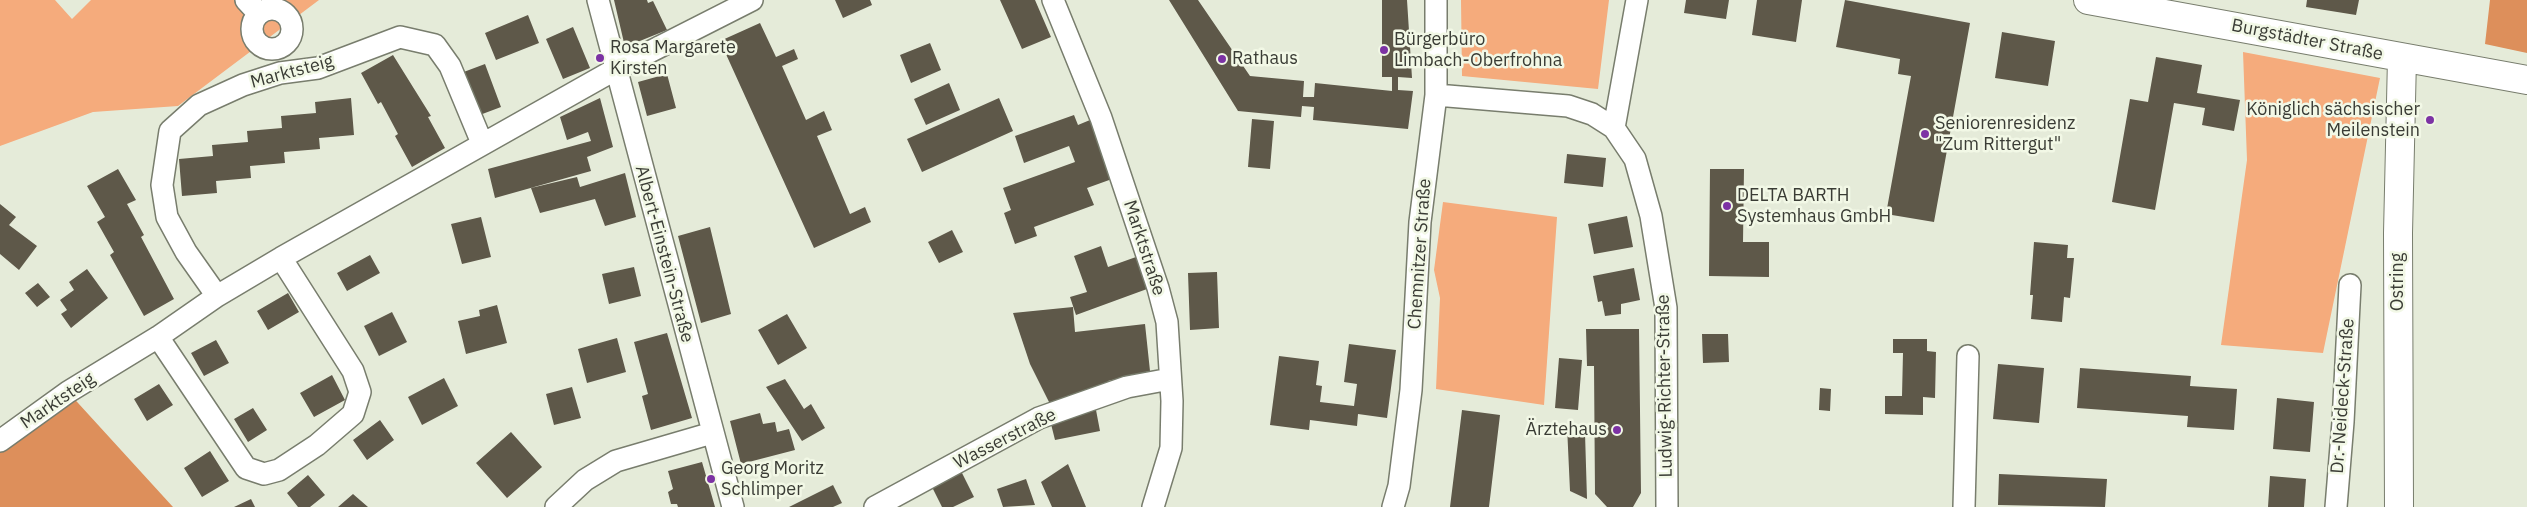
<!DOCTYPE html>
<html>
<head>
<meta charset="utf-8">
<style>
	body { margin:0 }
	canvas { display:block; background:#e5ebd9 }
</style>
</head>
<body>
<canvas width="2527" height="507"></canvas>
<script>
const g = document.querySelector('canvas').getContext('2d');
g.lineJoin = 'round';
function fillPath(path, color) { g.fillStyle = color; g.fill(path, 'evenodd'); }
const shape = rows => new Path2D(rows.map(r => 'M' + r).join(''));
function trace(path, color, width, dash) { g.strokeStyle = color; g.lineWidth = width; g.lineCap = dash ? 'butt' : 'round'; g.setLineDash(dash || []); g.stroke(path); }
function label(font, color, halo, rows, align = 'center') {
  g.font = font + ' "IBM Plex Sans",sans-serif'; g.lineWidth = 5; g.setLineDash([]); g.textBaseline = 'middle'; g.strokeStyle = halo; g.fillStyle = color; for (const [text, x, y, turn = 0] of rows) {
    g.save(); g.translate(x, y); g.rotate((+turn || 0) * Math.PI / 180); g.textAlign = isNaN(turn) ? turn : align; if (halo) g.strokeText(text, 0, 0); g.fillText(text, 0, 0); g.restore();
  }
}
fillPath(shape([
	[0,0,55,0,72,19,91,0,319,0,178,106,93,112,0,146],
	[1461,0,1609,0,1598,89,1462,76],
	[2243,52,2380,78,2323,353,2221,345,2247,160],
	[1443,202,1557,217,1544,405,1436,389,1440,298,1434,270]
]), '#f5ab7c');
fillPath(shape([
	[2490,0,2527,0,2527,53,2485,44],
	[68,392,173,507,0,507,0,441]
]), '#dd8f5b');
fillPath(shape([
	[614,0,647,0,648,3,653,1,667,30,625,47],
	[835,0,870,0,872,5,843,18],
	[1000,0,1035,0,1051,37,1022,49],
	[1169,0,1198,0,1250,76,1304,81,1303,97,1314,97,1315,83,1392,91,1392,77,1382,77,1382,0,1407,0,1412,78,1398,77,1398,90,1413,91,1408,129,1313,120,1314,107,1302,106,1301,117,1238,111],
	[1686,0,1729,0,1726,19,1684,13],
	[1757,0,1802,0,1796,42,1752,35],
	[1845,0,1970,23,1934,222,1886,214,1911,76,1898,74,1900,59,1836,47],
	[2307,0,2359,0,2356,15,2306,7],
	[528,15,539,43,496,60,485,33],
	[760,23,776,57,794,49,798,59,782,66,806,120,824,111,832,130,817,136,850,214,865,207,871,222,814,248,720,41],
	[573,27,590,68,563,79,546,39],
	[2002,32,2055,41,2048,86,1995,78],
	[930,43,941,70,911,83,900,55],
	[393,55,431,116,428,117,445,148,412,167,395,136,398,134,381,102,378,104,361,73],
	[2156,57,2202,65,2197,93,2240,100,2234,131,2202,125,2205,108,2174,103,2155,210,2112,202,2130,99,2148,102],
	[485,64,501,107,477,116,461,73],
	[667,74,676,108,647,116,638,82],
	[949,83,960,110,926,125,914,99],
	[351,98,354,135,319,138,320,149,284,152,285,163,250,166,251,178,216,181,217,193,182,196,179,159,213,156,212,145,248,142,247,131,282,128,281,116,316,113,315,102],
	[600,98,613,147,587,157,591,171,495,198,488,169,591,141,588,132,567,140,560,117],
	[999,98,1013,131,922,172,907,139],
	[1074,115,1078,125,1090,120,1112,179,1087,188,1094,205,1034,227,1037,236,1015,244,1004,213,1011,210,1003,188,1075,162,1069,146,1024,163,1015,136],
	[1252,119,1274,121,1270,169,1248,167],
	[1567,154,1606,158,1603,187,1564,183],
	[118,169,136,200,127,204,144,235,141,237,174,299,144,316,110,255,114,252,97,222,105,217,87,186],
	[1710,169,1744,169,1743,242,1769,242,1769,277,1709,276],
	[625,173,636,217,605,226,595,199,540,213,531,188,577,177,580,187],
	[0,204,16,217,9,225,37,246,19,270,0,254],
	[1627,216,1633,247,1594,254,1588,224],
	[481,217,491,257,462,264,451,224],
	[710,227,731,314,701,323,678,236],
	[952,230,963,252,939,263,928,242],
	[2034,242,2068,245,2067,258,2074,258,2070,298,2064,297,2062,322,2031,319,2033,295,2030,295],
	[1101,246,1108,267,1136,257,1147,289,1076,315,1070,297,1087,292,1074,256],
	[370,255,380,273,347,291,337,273],
	[634,267,641,296,609,304,602,274],
	[1634,268,1640,300,1621,304,1621,314,1605,316,1602,301,1598,302,1593,276],
	[87,269,108,298,71,328,61,314,67,310,60,300,74,290,69,282],
	[1217,272,1219,328,1190,330,1188,273],
	[38,283,50,297,37,307,25,293],
	[288,293,299,312,268,330,257,311],
	[497,305,507,343,466,354,458,321,480,316,479,310],
	[1073,307,1075,332,1145,324,1150,371,1108,381,1107,387,1051,406,1030,364,1013,313],
	[392,312,407,342,379,356,364,326],
	[787,314,807,348,778,365,758,330],
	[1586,329,1639,329,1641,493,1633,507,1607,507,1595,494,1594,366,1587,366],
	[667,333,692,418,651,430,642,396,648,394,634,342],
	[1702,334,1728,334,1729,362,1703,363],
	[617,338,626,372,587,383,578,349],
	[1893,339,1927,339,1927,351,1936,352,1935,398,1923,397,1923,415,1885,414,1885,396,1902,396,1903,353,1893,353],
	[216,340,229,363,204,376,191,353],
	[1349,344,1396,350,1387,418,1358,414,1357,426,1310,420,1309,430,1270,425,1279,356,1319,361,1316,385,1322,386,1320,402,1354,406,1357,384,1344,382],
	[1559,358,1582,360,1578,410,1555,408],
	[1998,364,2044,368,2039,423,1993,419],
	[2080,368,2191,376,2190,386,2237,389,2234,430,2187,427,2188,416,2077,408],
	[332,375,345,400,314,417,300,393],
	[444,378,458,406,422,425,408,397],
	[785,379,804,409,811,404,825,428,802,441,766,387],
	[159,384,173,405,147,421,134,399],
	[572,387,581,418,554,425,546,394],
	[1820,388,1831,389,1830,411,1819,410],
	[2277,398,2314,402,2310,452,2273,449],
	[253,408,267,430,248,442,234,419],
	[1096,410,1100,431,1055,440,1050,420],
	[1462,410,1500,415,1489,507,1450,507],
	[760,413,763,424,775,422,777,432,789,429,795,450,741,464,730,421],
	[380,420,394,440,367,460,353,440],
	[1567,426,1585,433,1587,499,1570,491],
	[511,432,542,467,507,498,476,463],
	[210,451,229,481,202,497,184,468],
	[702,462,715,507,678,507,677,504,671,504,668,492,673,489,668,471],
	[1068,464,1086,507,1052,507,1041,482],
	[961,471,974,497,953,507,942,507,931,485],
	[1999,474,2107,479,2105,507,1998,505],
	[308,475,325,495,310,507,298,507,287,493],
	[2270,476,2306,479,2304,507,2268,507],
	[1026,479,1035,505,1003,507,997,489],
	[833,485,842,503,833,507,789,507],
	[353,494,368,507,338,507],
	[251,499,255,507,234,507]
]), '#5e5849');
const minor = shape([
	[246,0,259,14],
	[598,0,733,507],
	[1053,0,1101,118,1158,288,1167,322,1172,401,1171,448,1153,507],
	'252 29a20 20 0 1 1 40 0a20 20 0 1 1-40 0Z',
	[1436,95,1568,106,1592,114,1614,128,1635,159,1651,216,1666,308,1667,507],
	[1614,128,1637,0],
	[217,296,186,252,167,217,162,185,170,131,199,105,243,85,280,73,318,68,400,37,435,45,450,66,482,143],
	[158,337,246,468,264,474,279,470,317,445,353,414,360,392,353,371,281,258],
	[0,441,68,392,158,337,217,296,281,258,616,69,752,0],
	[556,507,585,480,616,461,712,433],
	[875,507,1039,418,1127,387,1170,379],
	[1393,507,1399,486,1411,390,1420,222,1436,95,1436,0],
	[1964,507,1968,356],
	[2336,507,2343,422,2350,285]
]);
const major = shape([
	[2088,0,2527,80],
	[2399,507,2398,233,2402,58]
]);
trace(minor, '#787d6d', 24);
trace(major, '#787d6d', 30);
trace(minor, '#fff', 21);
trace(major, '#fff', 28);
for (const [x, y, r, color] of [
	[1384,50,5,"#7c32a4"],
	[600,58,5,"#7c32a4"],
	[1222,59,5,"#7c32a4"],
	[2430,120,5,"#7c32a4"],
	[1925,134,5,"#7c32a4"],
	[1727,206,5,"#7c32a4"],
	[1617,430,5,"#7c32a4"],
	[711,479,5,"#7c32a4"]
]) { const dot = new Path2D(); dot.arc(x, y, r, 0, 2 * Math.PI); g.fillStyle = color; g.fill(dot); trace(dot, '#f2f8e6', 2); }
label('18px', '#3a3c35', '#f2f8e6', [
	["Bürgerbüro",1394,40],
	["Limbach-Oberfrohna",1394,61],
	["Rosa Margarete",610,48],
	["Kirsten",610,69],
	["Rathaus",1232,59],
	["Königlich sächsischer",2420,110,"right"],
	["Meilenstein",2420,131,"right"],
	["Seniorenresidenz",1935,124],
	["\"Zum Rittergut\"",1935,145],
	["DELTA BARTH",1737,196],
	["Systemhaus GmbH",1737,217],
	["Ärztehaus",1607,430,"right"],
	["Georg Moritz",721,469],
	["Schlimper",721,490]
], 'left');
label('18px', '#3a3c35', '#f2f8e6', [
	["Burgstädter Straße",2307,40,11],
	["Marktsteig",292,72,-15],
	["Marktstraße",1144,248,72],
	["Albert-Einstein-Straße",664,254,75],
	["Chemnitzer Straße",1420,254,-86],
	["Ostring",2398,282,-90],
	["Ludwig-Richter-Straße",1665,386,-91],
	["Dr.-Neideck-Straße",2343,396,-86],
	["Marktsteig",58,401,-34],
	["Wasserstraße",1005,439,-27]
]);
</script>
</body>
</html>
